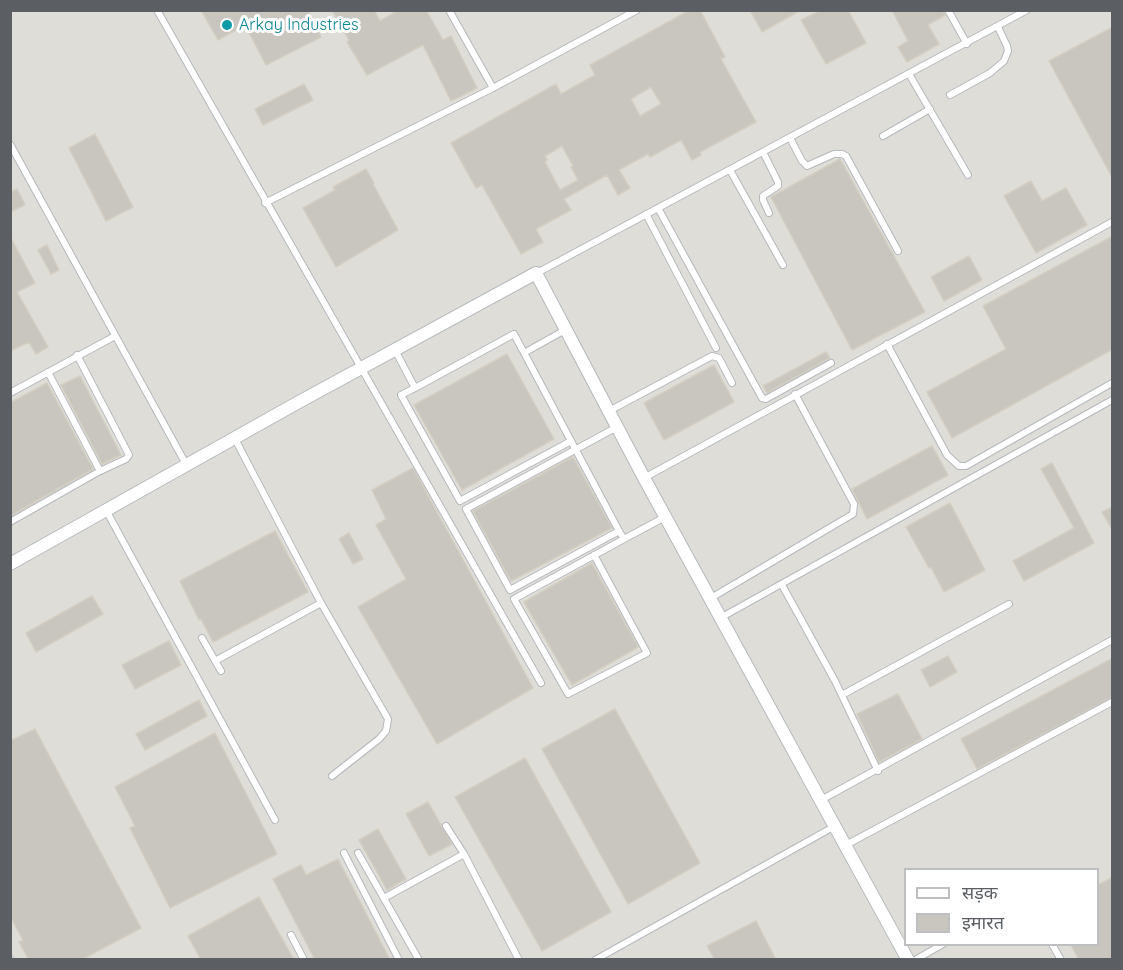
<!DOCTYPE html>
<html>
<head>
<meta charset="utf-8">
<style>
	body { margin:0 }
	#map { position:relative; width:1123px; height:970px; overflow:hidden; background:#eeece3; font-family:Quicksand,"Noto Sans Devanagari",sans-serif }
	canvas { display:block }
	.frame { position:absolute; inset:0; border:12px solid #5b5f64; pointer-events:none }
	.legend { position:absolute; left:904px; top:868px; width:195px; height:78px; box-sizing:border-box; background:#fff; border:2px solid #bdbfc1; margin:0; padding:8px 10px; list-style:none; font-size:18px; color:#5b5f64 }
	.legend li { display:flex; align-items:center; gap:12px; height:30px }
	.legend b { width:30px; border:2px solid #bdbfc1 }
</style>
</head>
<body>
<div id="map">
<canvas width="1123" height="970"></canvas>
<div class="frame"></div>
<ul class="legend">
<li><b style="height:8px;background:#fff"></b>सड़क</li>
<li><b style="height:16px;background:#c9c6c0"></b>इमारत</li>
</ul>
</div>
<script>
const g = document.querySelector('canvas').getContext('2d');
g.lineJoin = 'round';
function fillPath(path, color) { g.fillStyle = color; g.fill(path, 'evenodd'); }
const shape = rows => new Path2D(rows.map(r => 'M' + r).join(''));
function trace(path, color, width, dash) { g.strokeStyle = color; g.lineWidth = width; g.lineCap = dash ? 'butt' : 'round'; g.setLineDash(dash || []); g.stroke(path); }
function label(font, color, halo, rows, align = 'center') {
  g.font = font + ' Quicksand,sans-serif'; g.lineWidth = 6; g.setLineDash([]); g.textBaseline = 'middle'; g.strokeStyle = halo; g.fillStyle = color; for (const [text, x, y, turn = 0] of rows) {
    g.save(); g.translate(x, y); g.rotate((+turn || 0) * Math.PI / 180); g.textAlign = isNaN(turn) ? turn : align; if (halo) g.strokeText(text, 0, 0); g.fillText(text, 0, 0); g.restore();
  }
}
fillPath(shape([
	[10,11,1112,11,1112,959,11,959],
	[906,870,1098,870,1098,944,906,944]
]), '#dfddd7');
const building = shape([
	[201,10,308,10,321,37,266,65,245,25,218,40,201,10],
	[332,10,374,10,380,21,399,10,426,10,443,40,451,36,477,88,451,101,423,45,367,75,347,42,349,40,332,10],
	[690,10,700,10,725,57,721,59,756,122,700,152,701,155,692,160,681,140,650,157,648,154,619,170,630,188,618,195,607,175,564,199,571,210,536,229,543,242,521,254,482,185,476,188,451,143,556,84,561,94,595,75,590,65,690,10],
	[651,87,661,104,640,116,631,99,651,87],
	[562,146,573,166,571,167,578,180,560,190,545,162,547,160,545,156,562,146],
	[750,10,801,10,762,32,750,10],
	[822,10,848,10,866,43,826,64,801,20,822,10],
	[892,10,943,10,945,15,928,25,939,44,907,62,898,47,908,41,892,10],
	[1113,27,1113,179,1049,61,1113,27],
	[304,84,313,100,263,125,255,109,304,84],
	[95,134,133,207,106,221,69,148,95,134],
	[840,159,925,312,852,350,771,197,840,159],
	[366,169,374,183,373,184,398,230,336,267,303,208,335,190,333,187,366,169],
	[1031,181,1042,201,1066,188,1087,225,1036,253,1004,196,1031,181],
	[17,189,25,205,10,212,10,192,17,189],
	[10,236,35,283,17,292,48,347,36,354,29,342,10,351,10,236],
	[1113,236,1113,349,952,438,927,392,1006,349,983,306,1113,236],
	[47,245,59,270,51,274,38,250,47,245],
	[969,256,982,280,944,301,931,277,969,256],
	[826,352,830,358,767,393,763,386,826,352],
	[507,354,554,439,462,490,414,405,507,354],
	[714,365,734,402,664,440,644,403,714,365],
	[80,376,121,455,102,464,61,385,80,376],
	[47,383,93,469,10,516,10,403,47,383],
	[932,446,948,475,867,519,852,489,932,446],
	[573,457,612,528,511,581,473,511,573,457],
	[1052,463,1094,543,1024,581,1013,561,1074,528,1041,469,1052,463],
	[413,468,533,688,437,744,358,607,406,579,376,525,386,519,372,490,413,468],
	[950,503,985,570,944,592,931,567,929,568,906,527,950,503],
	[1113,507,1113,531,1102,512,1113,507],
	[275,531,308,592,213,642,201,619,199,620,180,581,275,531],
	[349,533,363,559,353,564,339,539,349,533],
	[592,563,638,647,572,685,524,602,592,563],
	[92,596,103,614,36,652,26,633,92,596],
	[169,641,181,665,135,689,122,665,169,641],
	[948,656,957,672,930,687,921,670,948,656],
	[1113,658,1113,697,977,769,961,739,1113,658],
	[898,694,922,739,879,762,857,714,898,694],
	[199,700,207,716,145,750,136,734,199,700],
	[615,709,700,863,628,904,542,749,615,709],
	[35,729,141,928,81,960,29,960,19,942,23,940,10,916,10,741,35,729],
	[215,733,277,854,170,908,130,828,135,826,115,787,215,733],
	[525,758,611,912,542,951,455,797,525,758],
	[428,802,452,844,429,856,406,814,428,802],
	[378,829,406,879,387,890,359,840,378,829],
	[338,859,390,960,315,960,273,879,301,865,306,875,338,859],
	[1113,877,1113,960,1079,960,1071,945,1098,945,1098,885,1113,877],
	[259,897,294,960,201,960,188,936,259,897],
	[756,921,776,960,715,960,707,946,756,921]
]);
fillPath(building, '#c9c6c0');
trace(building, '#d3cec1', 1.5);
const lane = shape([
	[157,10,541,683],
	[449,10,493,88],
	[948,10,967,44],
	[909,74,968,175],
	[950,95,990,73,1004,61,1008,51,1007,46,998,27],
	[883,136,930,109],
	[790,138,802,161,807,166,834,154,842,154,846,156,898,251],
	[10,144,187,466],
	[763,152,778,182,778,186,763,196,763,200,769,213],
	[730,170,783,265],
	[265,203,493,88,637,10],
	[658,208,762,398,766,399,831,363],
	[646,214,716,348],
	[537,273,1027,10],
	[887,344,947,455,959,466,966,466,1112,383],
	[395,350,415,388,514,334,619,531],
	[524,353,565,330],
	[77,355,129,455,126,459,100,471],
	[415,388,401,395,460,501,571,441],
	[10,393,115,336],
	[609,411,712,356,719,358,732,383],
	[617,427,466,509,510,590,619,531,624,539],
	[235,439,321,603,388,719,386,731,379,739,332,776],
	[644,478,1112,222],
	[107,512,275,820],
	[10,522,100,471,48,372],
	[594,555,647,653,568,694,514,599,624,539,665,517],
	[782,585,835,681,878,771],
	[711,598,853,514,854,504,795,394],
	[722,617,1112,400],
	[202,638,221,671],
	[215,661,321,603],
	[842,695,1009,604],
	[821,800,1112,640],
	[446,826,464,854,519,960],
	[846,845,1112,702],
	[344,853,399,960],
	[358,853,419,960],
	[384,898,464,854],
	[291,935,304,960],
	[1052,944,1061,960],
	[10,959,11,960],
	[595,960,835,826],
	[915,960,943,944]
]);
const street = shape([
	[10,564,297,403,536,273,644,478,908,960]
]);
trace(lane, '#b5b9bd', 8);
trace(street, '#b5b9bd', 14);
trace(lane, '#fff', 6);
trace(street, '#fff', 12);
for (const [x, y, r, color] of [
	[227,25,6,"#0f9aa8"]
]) { const dot = new Path2D(); dot.arc(x, y, r, 0, 2 * Math.PI); g.fillStyle = color; g.fill(dot); trace(dot, '#fff', 2); }
label('16px', '#0d838f', '#fff', [
	["Arkay Industries",239,25]
], 'left');
</script>
</body>
</html>
